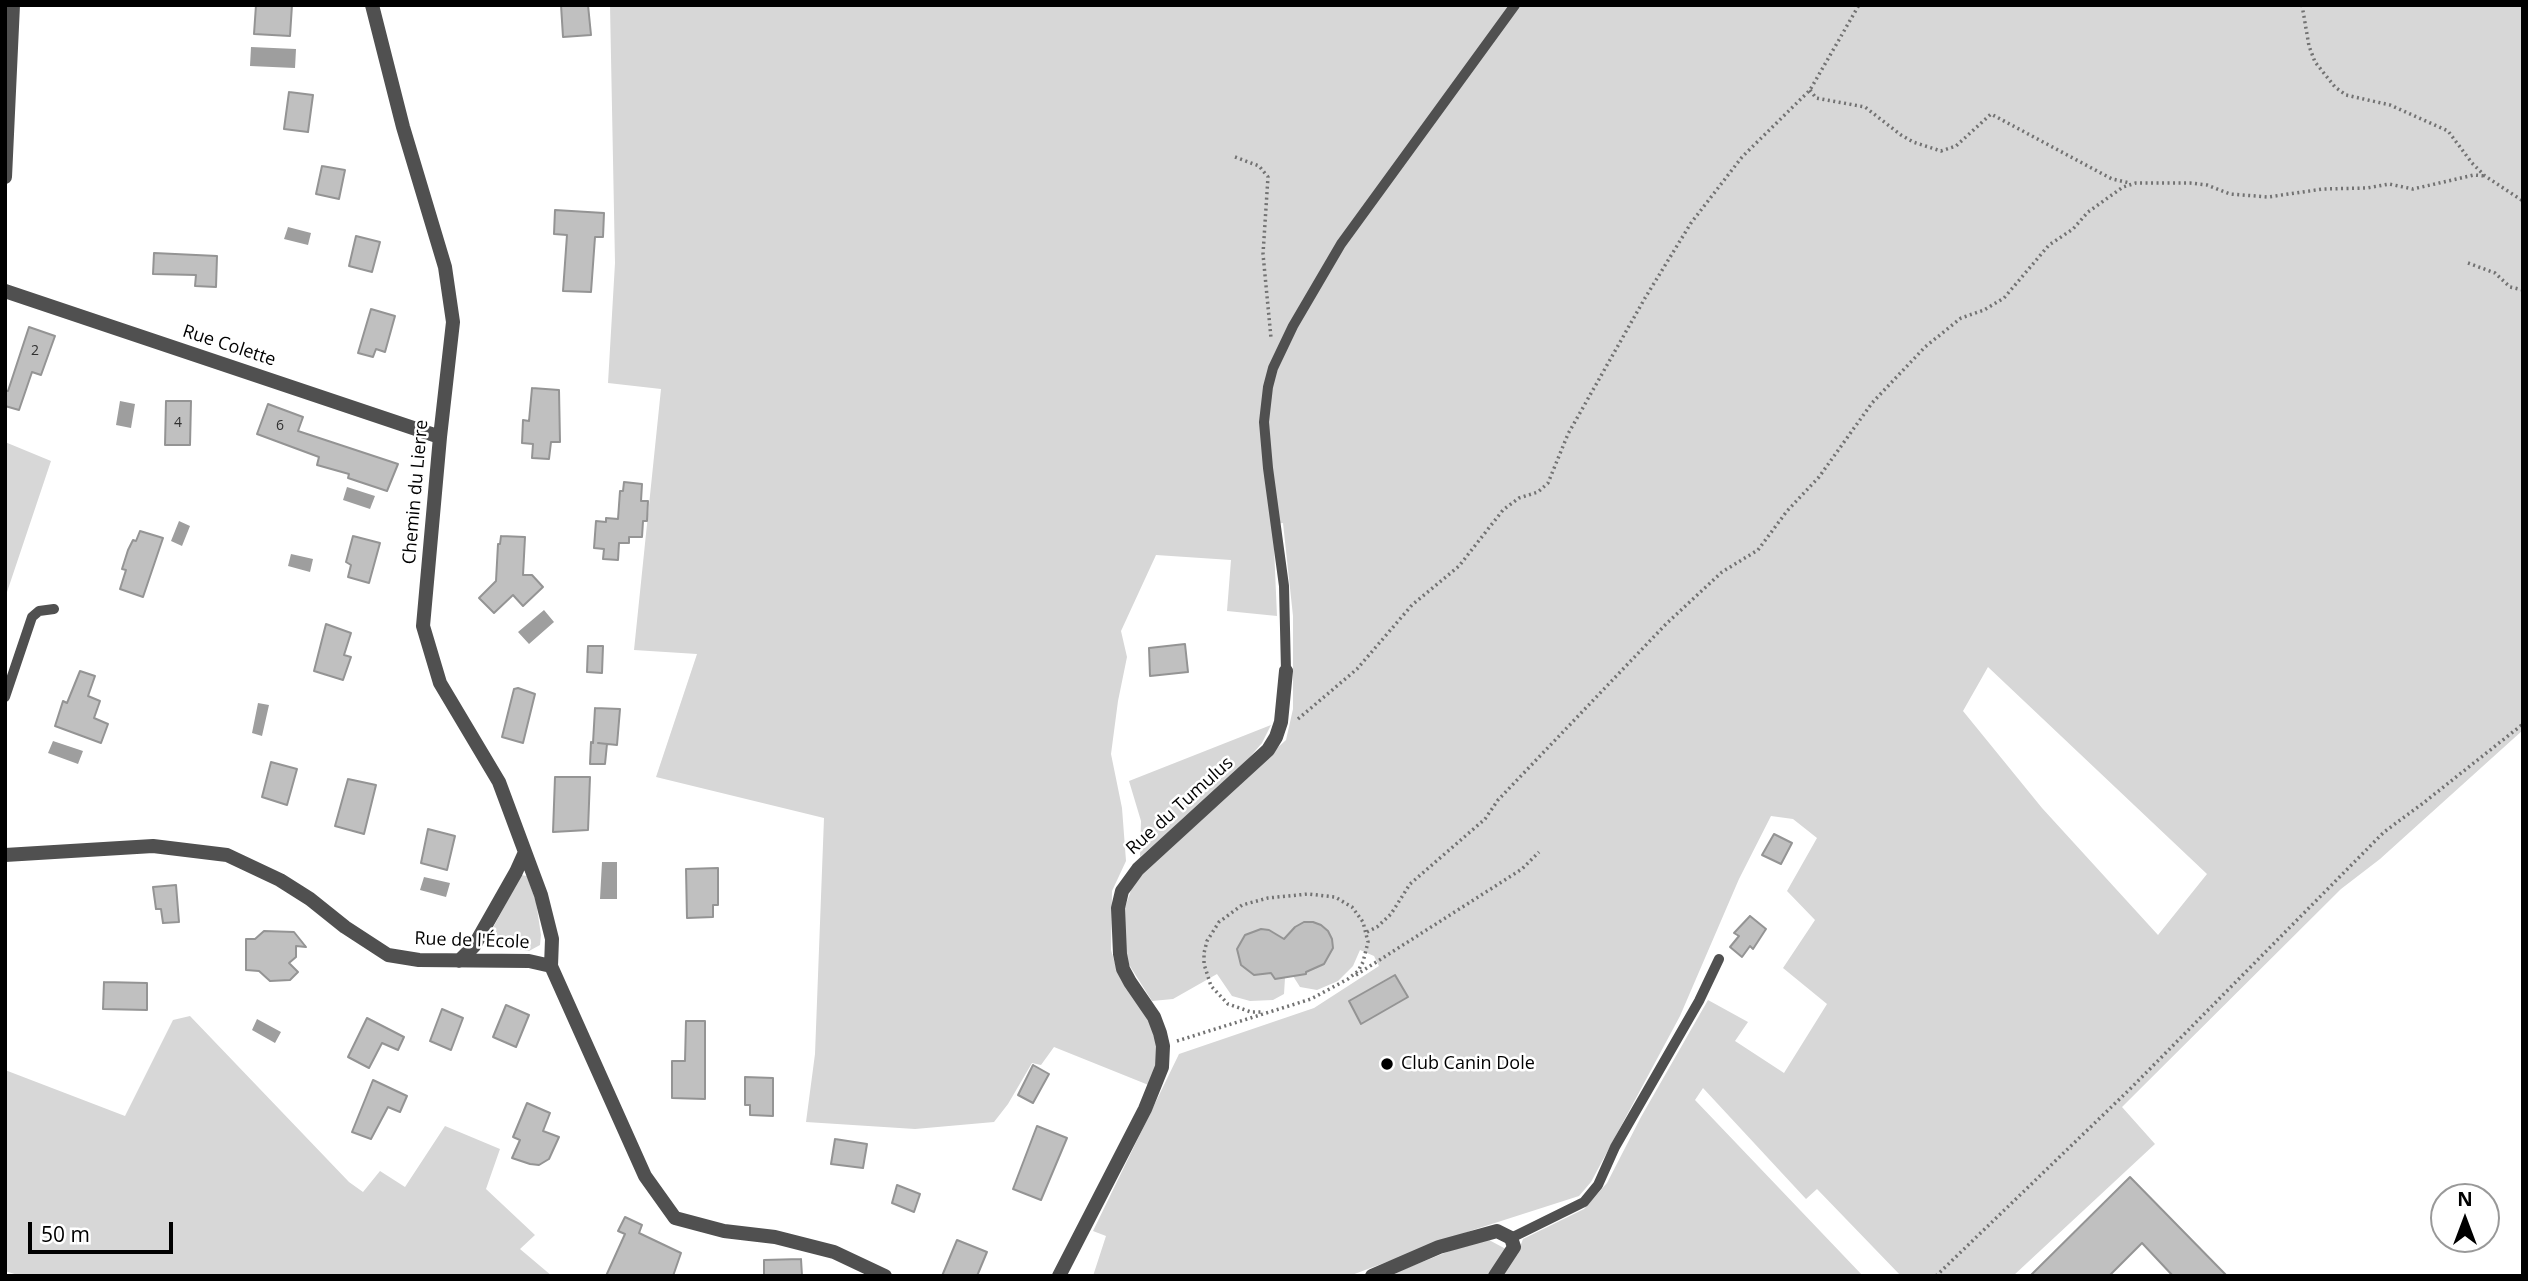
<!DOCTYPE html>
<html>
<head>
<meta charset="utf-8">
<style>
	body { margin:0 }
	#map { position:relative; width:2528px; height:1281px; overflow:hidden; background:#fff; font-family:"Open Sans",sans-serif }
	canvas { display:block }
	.frame { position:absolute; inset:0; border:7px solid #000; pointer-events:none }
	.north { position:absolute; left:2430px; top:1183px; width:70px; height:70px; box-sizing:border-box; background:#fff; border:2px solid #999; border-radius:50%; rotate:0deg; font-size:19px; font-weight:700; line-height:28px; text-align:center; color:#000 }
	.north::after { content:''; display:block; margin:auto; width:24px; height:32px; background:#000; clip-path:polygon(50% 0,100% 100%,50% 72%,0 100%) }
	.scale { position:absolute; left:28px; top:1222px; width:145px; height:32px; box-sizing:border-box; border:4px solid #000; border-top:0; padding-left:9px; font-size:21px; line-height:24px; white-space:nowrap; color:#000; -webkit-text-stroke:5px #fff; paint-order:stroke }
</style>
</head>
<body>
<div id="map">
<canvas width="2528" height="1281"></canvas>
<div class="frame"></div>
<div class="north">N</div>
<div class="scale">50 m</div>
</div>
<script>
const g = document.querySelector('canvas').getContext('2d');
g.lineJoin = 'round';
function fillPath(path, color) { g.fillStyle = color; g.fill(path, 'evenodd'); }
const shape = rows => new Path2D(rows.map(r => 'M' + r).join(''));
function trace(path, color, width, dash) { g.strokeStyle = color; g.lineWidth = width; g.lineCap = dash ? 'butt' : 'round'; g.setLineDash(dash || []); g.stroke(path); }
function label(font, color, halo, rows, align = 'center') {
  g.font = font + ' "Open Sans",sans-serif'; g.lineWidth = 5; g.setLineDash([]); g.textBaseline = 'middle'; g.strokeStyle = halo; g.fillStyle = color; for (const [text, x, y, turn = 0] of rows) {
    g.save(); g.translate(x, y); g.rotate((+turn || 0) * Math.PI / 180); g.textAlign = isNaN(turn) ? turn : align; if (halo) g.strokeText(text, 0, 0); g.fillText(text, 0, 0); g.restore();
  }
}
fillPath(shape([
	[610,5,2523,5,2523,730,2380,859,2341,889,2122,1107,2155,1144,2013,1276,1901,1276,1817,1189,1806,1199,1703,1088,1695,1100,1863,1276,1387,1276,1452,1250,1489,1240,1517,1255,1523,1239,1584,1209,1607,1183,1641,1117,1708,1000,1748,1022,1735,1041,1784,1073,1827,1004,1783,968,1815,920,1787,891,1817,838,1793,819,1771,816,1739,879,1680,1016,1591,1182,1579,1196,1473,1230,1349,1276,1093,1276,1106,1236,1093,1231,1179,1054,1314,1008,1379,966,1374,956,1360,950,1353,966,1338,981,1317,990,1300,987,1293,976,1285,978,1284,994,1273,1000,1250,1001,1232,996,1217,974,1173,999,1152,1001,1128,963,1125,945,1124,910,1134,882,1154,860,1286,740,1293,709,1293,616,1283,523,1273,524,1277,616,1227,611,1231,560,1156,555,1121,631,1127,657,1118,701,1111,754,1122,808,1126,861,1112,891,1111,950,1116,967,1148,1016,1156,1043,1157,1061,1151,1086,1054,1047,1041,1065,1032,1063,1008,1104,994,1122,915,1129,806,1122,815,1054,824,818,656,777,697,654,634,650,661,389,608,383,615,263],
	[1988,667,2207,874,2158,935,2042,808,1963,711],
	[5,442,51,461,5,598],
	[1271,725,1262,743,1236,773,1140,857,1141,821,1129,781],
	[521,875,527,876,536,902,541,935,540,945,529,951,485,943],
	[190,1016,349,1182,363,1192,380,1171,405,1187,445,1126,500,1149,486,1189,535,1235,520,1249,552,1276,21,1276,5,1271,5,1070,125,1116,173,1020]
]), '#d7d7d7');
fillPath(shape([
	[251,47,296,49,295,68,250,66],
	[288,227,311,233,308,245,284,239],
	[120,401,135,404,131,428,116,425],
	[347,487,375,496,370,509,343,500],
	[179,521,190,526,182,546,171,541],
	[291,554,313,559,310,572,288,566],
	[544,610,554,622,529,644,518,632],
	[258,703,269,705,262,736,252,733],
	[53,741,83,751,78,764,48,753],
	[602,862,617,862,617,899,600,899],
	[424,877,450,883,446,897,420,890],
	[257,1019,281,1032,275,1043,252,1030]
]), '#9e9e9e');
const building = shape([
	[256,5,292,5,290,36,254,34,256,5],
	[561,5,588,5,591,35,563,37,561,5],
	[289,92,313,95,308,132,284,129,289,92],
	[322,166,345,170,339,199,316,194,322,166],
	[555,210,604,213,603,237,595,237,591,292,563,291,567,235,554,234,555,210],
	[356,236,380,242,372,272,349,266,356,236],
	[154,253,217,256,216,287,195,286,196,275,153,274,154,253],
	[371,309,395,316,385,352,376,349,373,357,358,353,371,309],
	[29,327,55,336,41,375,32,372,19,410,5,406,5,391,8,391,29,327],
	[532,388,559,390,560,442,551,442,549,459,532,458,533,444,522,443,523,420,529,421,532,388],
	[166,401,191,401,190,445,165,445,166,401],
	[268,404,303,417,298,431,398,464,387,491,348,478,349,474,317,465,319,457,257,434,268,404],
	[624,482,642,484,641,501,648,501,647,521,643,521,642,537,629,537,629,543,619,543,618,560,603,559,604,549,594,548,596,521,606,522,606,518,618,519,620,491,623,491,624,482],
	[140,531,163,538,143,597,120,589,126,570,122,569,128,550,133,540,136,541,140,531],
	[353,536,380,543,369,583,348,577,351,565,346,562,353,536],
	[501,536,525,537,523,575,532,575,543,587,523,606,513,595,494,613,479,598,496,581,498,544,500,544,501,536],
	[326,624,351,633,344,655,351,657,343,680,314,671,326,624],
	[1185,644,1188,672,1150,676,1149,648,1185,644],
	[588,646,603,646,602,673,587,672,588,646],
	[80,671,95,676,88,696,100,701,94,718,108,724,101,743,55,726,63,701,67,703,80,671],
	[518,688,535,694,523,743,502,737,514,689,518,688],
	[595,708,620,709,617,745,598,743,607,744,605,764,590,764,591,742,593,743,595,708],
	[271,762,297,769,287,805,262,797,271,762],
	[555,777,590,777,588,830,553,832,555,777],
	[348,779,376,785,364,834,335,826,348,779],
	[428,829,455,836,447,870,421,863,428,829],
	[1774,834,1792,843,1781,864,1762,855,1774,834],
	[718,868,718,905,713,905,713,917,687,918,686,869,718,868],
	[176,885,179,922,163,923,161,909,156,909,153,887,176,885],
	[1750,916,1766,929,1753,949,1750,946,1742,957,1730,947,1739,936,1734,933,1750,916],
	[1304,922,1313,922,1321,925,1328,931,1332,939,1333,948,1324,964,1306,972,1306,974,1275,979,1271,973,1254,975,1241,965,1237,949,1245,935,1261,929,1269,930,1284,939,1295,927,1304,922],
	[264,931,294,932,306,947,296,946,296,957,289,963,298,972,290,980,270,981,259,971,246,970,246,939,255,939,264,931],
	[1395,975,1408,997,1361,1024,1349,1001,1395,975],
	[104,982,147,983,147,1010,103,1009,104,982],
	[506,1005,529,1015,516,1047,493,1037,506,1005],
	[442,1009,463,1018,451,1050,430,1041,442,1009],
	[367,1018,404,1037,398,1050,382,1043,369,1068,348,1057,367,1018],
	[686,1021,705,1021,705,1099,672,1098,672,1061,685,1061,686,1021],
	[1033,1065,1049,1074,1033,1103,1018,1095,1033,1065],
	[745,1077,773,1078,773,1116,750,1115,750,1105,745,1105,745,1077],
	[373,1080,407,1096,400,1112,388,1107,371,1139,352,1132,373,1080],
	[527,1103,550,1113,543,1131,559,1137,549,1159,539,1165,530,1164,512,1158,520,1140,513,1137,527,1103],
	[1037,1126,1067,1138,1041,1200,1013,1189,1037,1126],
	[835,1139,867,1144,863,1168,831,1164,835,1139],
	[2130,1177,2227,1276,2173,1276,2142,1243,2109,1276,2030,1276,2130,1177],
	[897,1185,920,1194,914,1212,892,1203,897,1185],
	[625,1217,642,1225,639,1233,681,1253,673,1276,606,1276,625,1234,618,1231,625,1217],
	[957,1240,987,1252,977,1276,942,1276,957,1240],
	[801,1259,802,1276,764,1276,764,1260,801,1259]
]);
fillPath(building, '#c0c0c0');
trace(building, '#949494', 2);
trace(shape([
	[2302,5,2309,46,2315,62,2335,87,2346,95,2390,105,2448,131,2472,163,2485,176,2523,201],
	[1810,90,1816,98,1865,107,1901,135,1913,142,1941,151,1956,146,1991,114,2112,179,2130,183],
	[1235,157,1259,166,1268,177,1263,254,1271,338],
	[2468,263,2495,273,2510,287,2523,290],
	[1298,719,1357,669,1412,605,1459,566,1503,510,1519,498,1538,492,1548,483,1568,434,1645,298,1691,223,1742,157,1810,90,1859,5],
	[1367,932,1377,927,1391,914,1410,884,1485,819,1498,800,1666,624,1722,572,1758,550,1787,511,1819,477,1872,403,1925,347,1961,318,1984,310,2004,298,2049,245,2073,229,2088,212,2123,187,2136,183,2190,183,2207,185,2230,194,2268,197,2323,189,2367,188,2389,184,2413,189,2474,175,2485,176],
	[1356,975,1522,869,1539,852],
	[1177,1041,1311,999,1348,979,1358,971,1363,962,1368,942,1363,922,1352,907,1335,897,1308,894,1268,898,1242,905,1219,922,1207,941,1204,953,1204,964,1211,986,1228,1004,1251,1012,1264,1012],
	[1936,1276,2130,1089,2384,832,2422,804,2523,724]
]), '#727272', 3.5, [2, 3.5]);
trace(shape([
	[1286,671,1284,586,1268,468,1264,422,1268,387,1273,368,1293,326,1341,244,1515,5],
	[5,697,32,617,39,611,54,609],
	[1511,1238,1584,1202,1598,1185,1615,1147,1699,1001,1719,959]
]), '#505050', 10);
trace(shape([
	[372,5,403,127,445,267,453,322,440,437,423,626,440,683,499,782,541,895,552,939,551,966],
	[5,177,13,5],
	[5,291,440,437],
	[5,855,153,846,227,855,280,880,310,899,345,927,388,955,419,960,529,961,551,966,645,1176,675,1218,724,1231,775,1237,834,1252,885,1276],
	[459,961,474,946,516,872,525,852],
	[1059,1276,1145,1109,1162,1067,1163,1046,1160,1033,1154,1017,1130,982,1123,969,1120,954,1118,908,1122,891,1138,869,1268,750,1276,737,1281,722,1286,671],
	[1372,1276,1439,1247,1497,1231,1511,1238,1514,1247,1495,1276]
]), '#505050', 14);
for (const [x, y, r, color] of [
	[1387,1064,7,"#000"]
]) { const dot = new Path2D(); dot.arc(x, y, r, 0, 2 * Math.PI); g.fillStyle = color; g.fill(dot); trace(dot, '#fff', 2.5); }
label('14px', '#303030', null, [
	["2",35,351],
	["4",178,423],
	["6",280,426]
]);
label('18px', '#000', '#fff', [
	["Rue Colette",229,346,18],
	["Chemin du Lierre",416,492,-85],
	["Rue du Tumulus",1180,806,-42],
	["Rue de l'École",472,941,2]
]);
label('18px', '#000', '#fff', [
	["Club Canin Dole",1401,1064]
], 'left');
</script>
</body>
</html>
